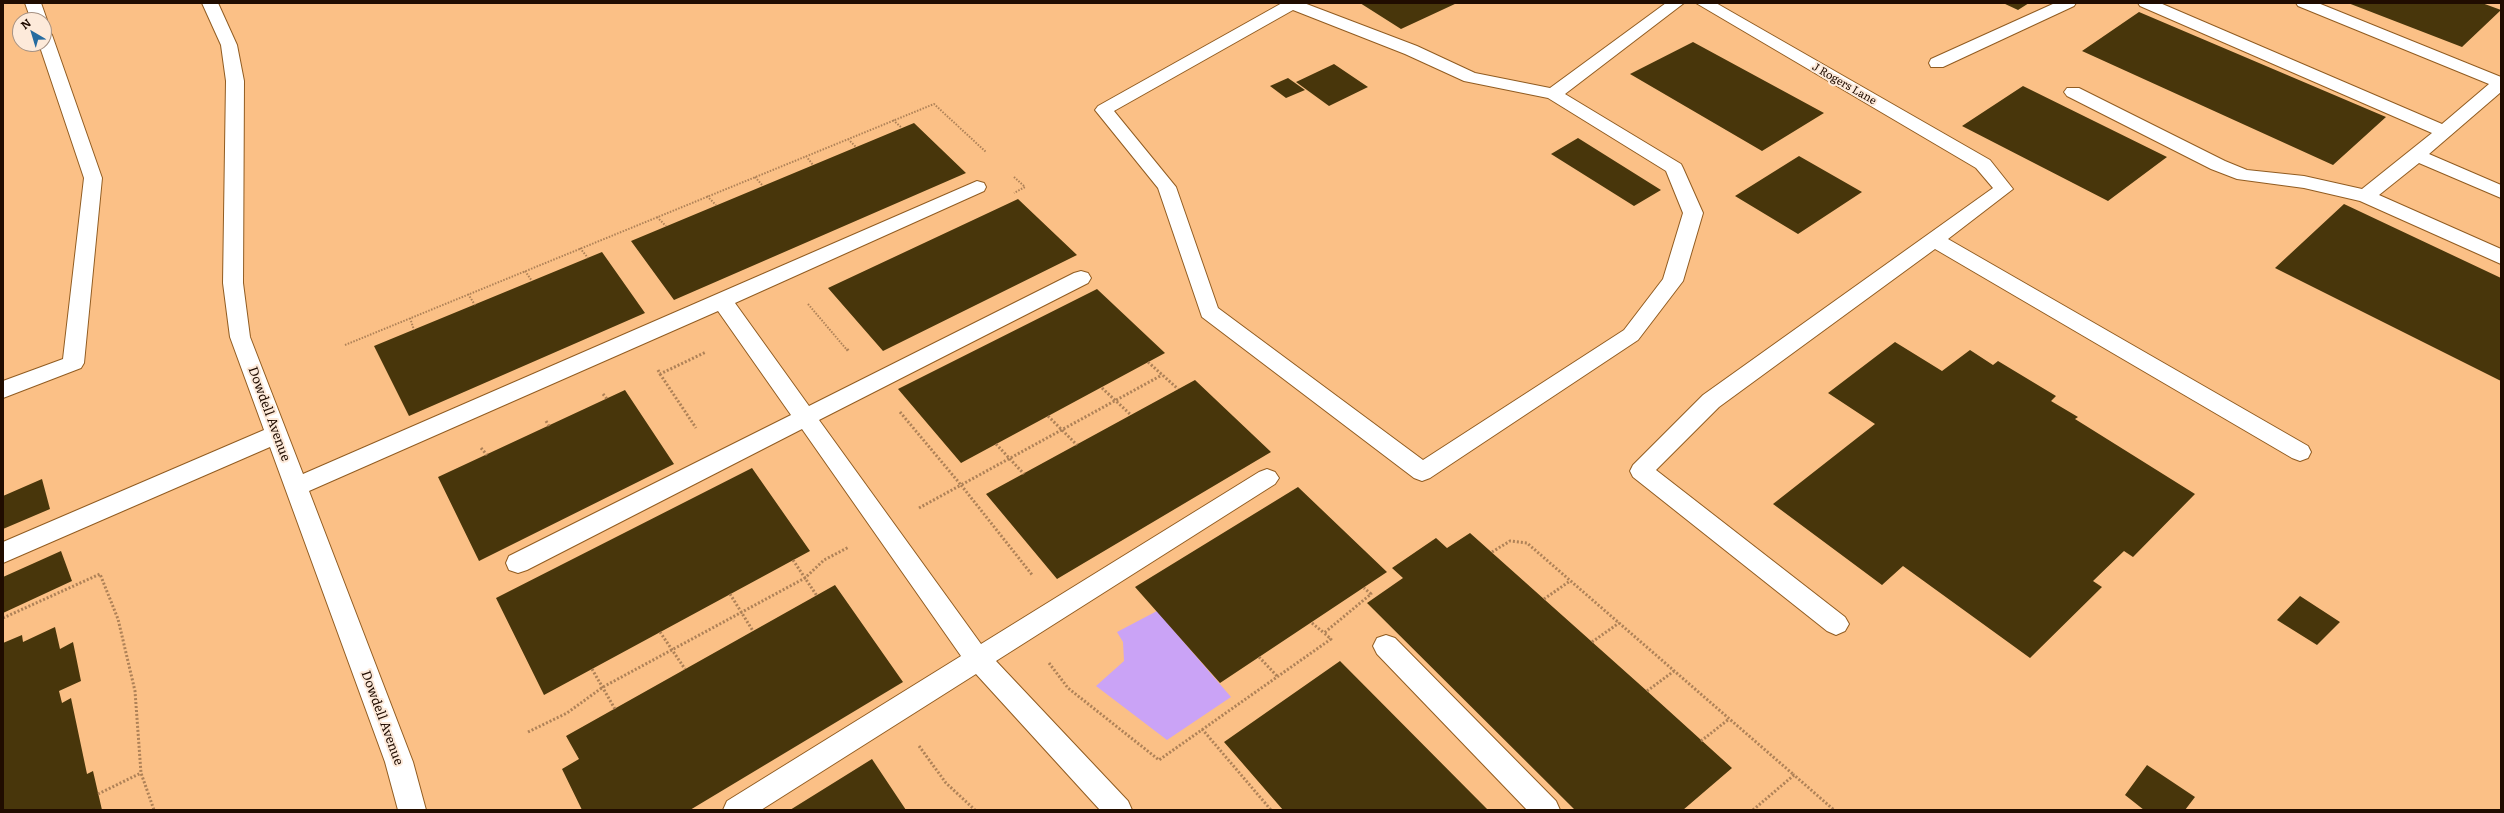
<!DOCTYPE html>
<html>
<head>
<meta charset="utf-8">
<style>
	body { margin:0 }
	#map { position:relative; width:2504px; height:813px; overflow:hidden; background:#fbc086; font-family:Literata,serif }
	canvas { display:block }
	.frame { position:absolute; inset:0; border:4px solid #200c00; pointer-events:none }
	.north { position:absolute; left:12px; top:12px; width:40px; height:40px; box-sizing:border-box; background:#fdeada; border:1px solid #a59183; border-radius:50%; rotate:322deg; font-size:11px; font-weight:700; line-height:16px; text-align:center; color:#200c00 }
	.north::after { content:''; display:block; margin:auto; width:14px; height:18px; background:#266ca0; clip-path:polygon(50% 0,100% 100%,50% 72%,0 100%) }
</style>
</head>
<body>
<div id="map">
<canvas width="2504" height="813"></canvas>
<div class="frame"></div>
<div class="north">N</div>
</div>
<script>
const g = document.querySelector('canvas').getContext('2d');
g.lineJoin = 'round';
function fillPath(path, color) { g.fillStyle = color; g.fill(path, 'evenodd'); }
const shape = rows => new Path2D(rows.map(r => 'M' + r).join(''));
function trace(path, color, width, dash) { g.strokeStyle = color; g.lineWidth = width; g.lineCap = dash ? 'butt' : 'round'; g.setLineDash(dash || []); g.stroke(path); }
function label(font, color, halo, rows, align = 'center') {
  g.font = font + ' Literata,serif'; g.lineWidth = 4; g.setLineDash([]); g.textBaseline = 'middle'; g.strokeStyle = halo; g.fillStyle = color; for (const [text, x, y, turn = 0] of rows) {
    g.save(); g.translate(x, y); g.rotate((+turn || 0) * Math.PI / 180); g.textAlign = isNaN(turn) ? turn : align; if (halo) g.strokeText(text, 0, 0); g.fillText(text, 0, 0); g.restore();
  }
}
fillPath(shape([
	[1157,611,1231,697,1167,740,1096,686,1124,661,1123,642,1117,632]
]), '#caa3f6');
fillPath(shape([
	[1360,3,1457,3,1401,29],
	[2003,3,2029,3,2018,10],
	[2348,3,2482,3,2501,10,2462,47],
	[2139,12,2386,117,2333,165,2082,51],
	[1693,42,1824,113,1762,151,1630,74],
	[1334,64,1368,87,1329,106,1296,82],
	[1288,78,1305,90,1286,98,1270,86],
	[2023,86,2167,157,2108,201,1962,126],
	[914,123,966,173,674,300,631,241],
	[1578,138,1661,190,1634,206,1551,154],
	[1799,156,1862,192,1798,234,1735,196],
	[1018,199,1077,255,883,351,828,288],
	[2344,204,2501,278,2501,381,2275,268],
	[602,252,645,313,409,416,374,346],
	[1097,289,1165,353,961,463,898,389],
	[1895,342,1942,371,1970,350,1993,365,1998,361,2056,396,2051,401,2078,417,2075,419,2195,494,2133,557,2124,551,2093,581,2102,587,2030,658,1903,566,1882,585,1773,504,1875,424,1828,393],
	[1195,380,1271,452,1057,579,986,494],
	[625,390,674,464,479,561,438,477],
	[752,468,810,551,544,695,496,598],
	[42,479,50,509,3,529,3,496],
	[1298,487,1387,572,1220,683,1135,587],
	[1470,533,1647,691,1732,768,1683,810,1575,810,1367,603,1403,578,1392,568,1436,538,1447,548],
	[61,551,72,581,3,613,3,577],
	[835,585,903,682,690,810,582,810,562,769,579,759,566,736],
	[2300,596,2340,622,2317,645,2277,620],
	[55,627,60,649,73,642,81,681,59,691,62,703,71,698,87,774,93,771,102,810,3,810,3,643,22,635,23,642],
	[1340,661,1488,810,1283,810,1224,742],
	[872,759,906,810,790,810],
	[2147,765,2195,797,2185,810,2144,810,2125,795]
]), '#48360b');
const minor = shape([
	[25,3,41,3,47,20,45,23,44,20,31,20,25,3],
	[202,3,218,3,237,45,244,81,243,283,250,337,303,474,977,181,984,183,986,187,984,191,735,303,809,406,1074,273,1081,271,1088,273,1091,278,1088,283,819,420,981,644,1259,472,1267,469,1275,472,1279,478,1275,484,996,661,1128,801,1132,810,1100,810,976,674,761,810,723,810,727,801,961,656,802,429,527,570,518,573,509,570,506,563,509,556,791,415,718,311,309,491,413,762,426,810,398,810,385,762,270,447,3,563,3,542,264,430,230,337,223,283,226,81,221,45,202,3],
	[1282,3,1304,3,1417,46,1475,73,1550,88,1666,3,1684,3,1565,94,1681,164,1683,168,1703,213,1683,281,1638,340,1430,478,1422,481,1414,478,1202,317,1158,188,1095,110,1098,106,1282,3],
	[1293,10,1405,54,1464,81,1548,98,1666,171,1683,213,1663,279,1624,330,1423,460,1218,308,1176,187,1114,111,1293,10],
	[1696,3,1716,3,1990,160,2013,189,1948,239,2308,446,2311,452,2308,458,2300,461,2292,458,1935,249,1719,407,1656,470,1845,617,1849,624,1845,631,1836,635,1827,631,1633,477,1630,471,1633,465,1703,395,1993,188,1976,168,1696,3],
	[2055,3,2076,3,2074,6,1943,67,1931,67,1929,63,1931,59,2055,3],
	[2138,3,2160,3,2442,124,2489,84,2298,6,2296,3,2318,3,2501,77,2501,92,2429,154,2501,185,2501,198,2419,163,2379,195,2501,249,2501,264,2360,201,2304,188,2237,179,2211,169,2067,96,2064,92,2067,88,2079,88,2225,161,2247,170,2304,176,2362,189,2432,133,2140,6,2138,3],
	[44,30,50,32,52,35,102,178,84,363,81,368,3,398,3,381,63,359,84,178,39,44,44,44,44,30],
	[1386,635,1395,638,1556,801,1560,810,1527,810,1377,654,1373,646,1377,638,1386,635]
]);
trace(minor, '#915c21', 2);
trace(shape([
	[893,120,902,128],
	[848,139,856,147],
	[806,156,813,165],
	[755,177,763,186],
	[1014,177,1025,187,1014,193],
	[707,196,716,205],
	[657,217,666,226],
	[580,248,588,258],
	[525,271,532,281],
	[468,294,475,305],
	[808,304,847,350],
	[410,318,414,330],
	[345,345,934,104,986,152]
]), '#ae8157', 2, [1.5, 1.5]);
trace(shape([
	[847,349,849,352],
	[1148,362,1178,389],
	[658,370,660,374,706,352],
	[660,374,696,428],
	[1102,388,1131,415],
	[603,394,607,399],
	[900,412,961,485,1162,375],
	[1048,416,1077,445],
	[546,421,549,426],
	[996,444,1024,474],
	[481,448,487,455],
	[919,508,961,485,1033,576],
	[1492,552,1510,541,1527,543,1794,775],
	[793,560,817,596],
	[730,594,753,631],
	[1544,599,1570,581],
	[3,618,100,574,118,619,135,691,141,773,154,810],
	[1312,623,1324,633],
	[660,632,685,669],
	[1592,642,1619,623],
	[1259,657,1277,676],
	[1049,663,1068,688,1159,760,1331,639,1324,633,1371,594,1364,588],
	[592,669,615,709],
	[1647,691,1674,671],
	[1202,729,1271,810],
	[528,732,567,713,603,687,805,578,824,560,849,547],
	[1701,741,1729,719],
	[919,746,946,783,975,810],
	[98,794,141,773],
	[1753,810,1794,775,1834,810]
]), '#ae8157', 3, [2, 2]);
fillPath(minor, '#fff');
label('11px', '#200c00', '#fdeada', [
	["J Rogers Lane",1844,84,30]
]);
label('13px', '#200c00', '#fdeada', [
	["Dowdell Avenue",269,414,70],
	["Dowdell Avenue",382,718,70]
]);
</script>
</body>
</html>
